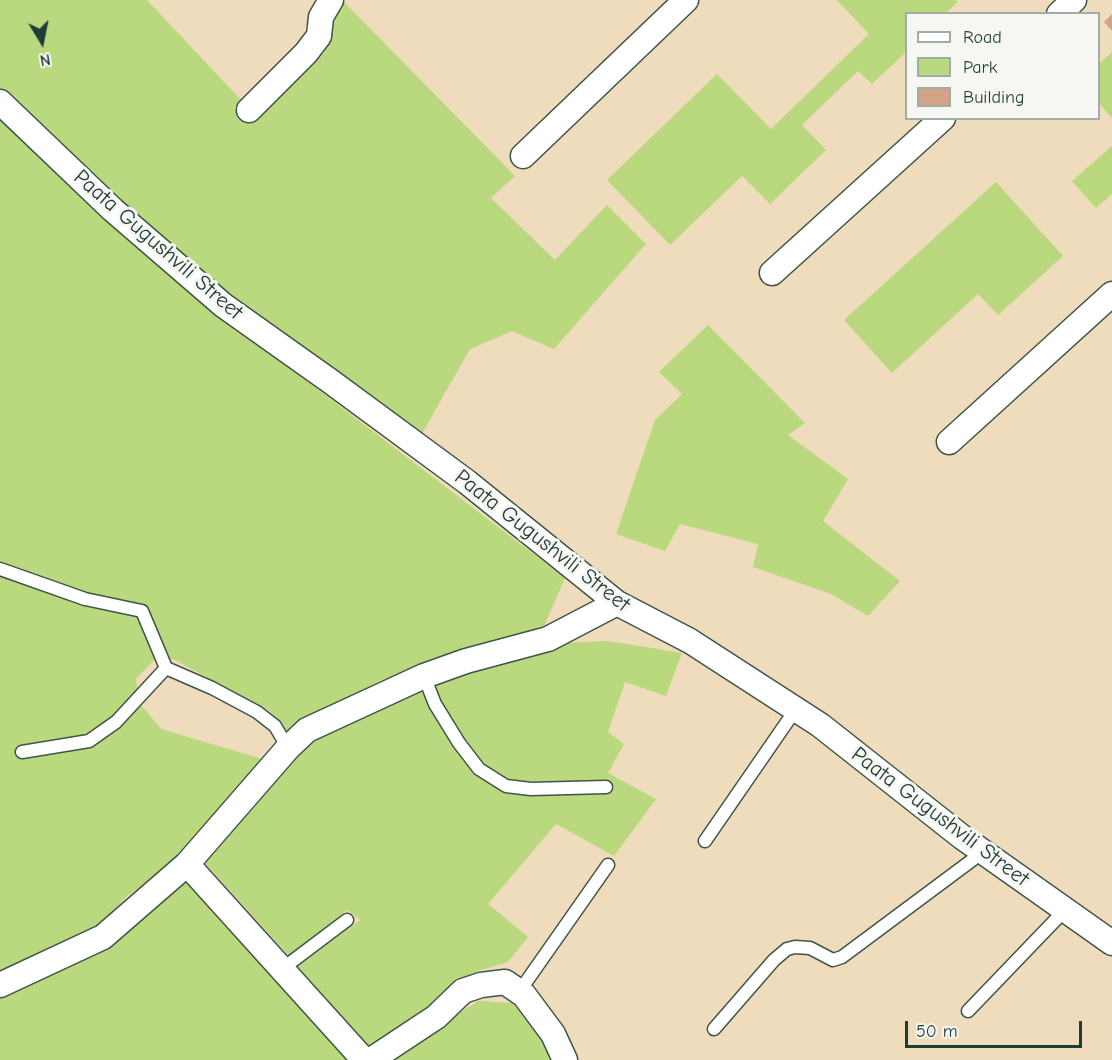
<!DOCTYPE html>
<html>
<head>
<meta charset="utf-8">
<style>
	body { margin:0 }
	#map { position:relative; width:1112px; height:1060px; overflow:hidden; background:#efdcbc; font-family:"Comic Neue",sans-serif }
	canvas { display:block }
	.legend { position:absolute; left:905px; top:12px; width:195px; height:108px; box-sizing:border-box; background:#f6f6f2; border:2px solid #a0aca6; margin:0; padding:8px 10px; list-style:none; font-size:18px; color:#1f3d34 }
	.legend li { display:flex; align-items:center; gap:12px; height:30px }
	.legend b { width:30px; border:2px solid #a0aca6 }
	.north { position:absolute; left:12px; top:12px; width:60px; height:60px; -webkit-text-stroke:4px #f6f6f2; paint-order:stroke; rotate:170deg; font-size:16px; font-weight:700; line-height:24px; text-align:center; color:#1f3d34 }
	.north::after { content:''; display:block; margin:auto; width:21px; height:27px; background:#1f3d34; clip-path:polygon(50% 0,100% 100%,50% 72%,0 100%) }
	.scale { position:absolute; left:905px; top:1021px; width:177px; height:27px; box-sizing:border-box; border:3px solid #1f3d34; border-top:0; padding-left:8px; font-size:18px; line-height:21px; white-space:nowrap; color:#1f3d34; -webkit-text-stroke:4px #f6f6f2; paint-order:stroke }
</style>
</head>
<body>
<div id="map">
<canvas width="1112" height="1060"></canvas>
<ul class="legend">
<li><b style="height:8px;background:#fff"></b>Road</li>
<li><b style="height:16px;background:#bad87e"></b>Park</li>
<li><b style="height:16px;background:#d2a387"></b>Building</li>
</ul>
<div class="north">N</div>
<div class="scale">50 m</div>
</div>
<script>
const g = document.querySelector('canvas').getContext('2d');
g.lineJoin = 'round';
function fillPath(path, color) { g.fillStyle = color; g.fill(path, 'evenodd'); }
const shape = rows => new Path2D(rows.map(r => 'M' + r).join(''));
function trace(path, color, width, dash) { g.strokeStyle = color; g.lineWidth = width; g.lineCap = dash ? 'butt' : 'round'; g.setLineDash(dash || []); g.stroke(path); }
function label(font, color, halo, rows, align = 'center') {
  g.font = font + ' "Comic Neue",sans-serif'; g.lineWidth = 6; g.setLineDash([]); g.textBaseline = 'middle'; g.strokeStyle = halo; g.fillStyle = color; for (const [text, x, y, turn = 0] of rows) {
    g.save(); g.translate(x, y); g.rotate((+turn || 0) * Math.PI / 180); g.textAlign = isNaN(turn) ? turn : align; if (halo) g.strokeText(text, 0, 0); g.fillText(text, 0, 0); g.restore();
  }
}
fillPath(shape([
	[0,0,147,0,242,101,234,108,251,124,324,53,334,18,342,0,515,176,491,198,555,260,607,205,646,244,554,349,512,331,470,349,420,437,239,308,0,94],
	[837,0,956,0,958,2,946,13,906,14,906,52,872,84,858,71,802,125,826,150,770,204,742,176,670,245,607,180,717,74,771,129,869,34],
	[1112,52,1112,118,1098,102,1099,64],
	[0,115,79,195,206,304,565,578,544,626,381,680,287,731,270,711,173,659,153,661,136,679,140,704,161,729,269,761,181,859,127,896,92,933,0,974],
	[1112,146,1112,194,1096,208,1072,181],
	[996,182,1063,256,998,315,978,294,892,373,844,320],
	[708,325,805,423,788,435,848,479,823,521,900,581,868,616,831,594,753,567,758,544,680,524,665,551,616,534,655,420,682,394,659,372],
	[608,641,682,653,666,696,625,682,608,732,624,744,608,773,656,799,614,856,556,824,488,904,528,937,508,962,478,971,381,1044,362,1045,296,968,360,920,347,910,289,956,205,863,283,763,310,737,428,682,556,643],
	[191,880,346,1053,346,1060,0,1060,0,994,181,881],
	[478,1001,512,1003,532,1022,552,1060,386,1060]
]), '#bad87e');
fillPath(shape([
	[1112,14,1112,31,1104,22]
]), '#d2a387');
const service = shape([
	[0,569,85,599,142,611,166,668,212,688,257,712,275,726,288,748],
	[424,676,435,704,459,743,479,769,506,786,531,789,606,787],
	[22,752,89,741,116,722,166,668],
	[705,841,796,709],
	[282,969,347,920],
	[519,992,608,865],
	[968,1011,1065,910],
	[714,1029,774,960,787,949,795,947,810,948,833,960,842,957,983,852]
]);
const minor = shape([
	[1059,14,1074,0],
	[0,102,113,210,223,305,330,381,467,482,617,603,690,641,820,725,962,837,1112,943],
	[249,110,306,53,319,36,321,17,331,0],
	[523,156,686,0],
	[772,273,943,118],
	[949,442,1112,294],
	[187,864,364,1060],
	[0,985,103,937,187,864,288,748,307,730,424,676,466,661,548,639,617,603],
	[371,1060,436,1017,463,991,481,985,505,982,524,995,553,1034,565,1060]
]);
trace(service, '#3e5548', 15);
trace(minor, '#3e5548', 27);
trace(service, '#fff', 12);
trace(minor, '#fff', 24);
label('22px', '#1f3d34', '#f6f6f2', [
	["Paata Gugushvili Street",158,245,41],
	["Paata Gugushvili Street",542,541,38],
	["Paata Gugushvili Street",940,817,37]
]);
</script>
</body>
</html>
